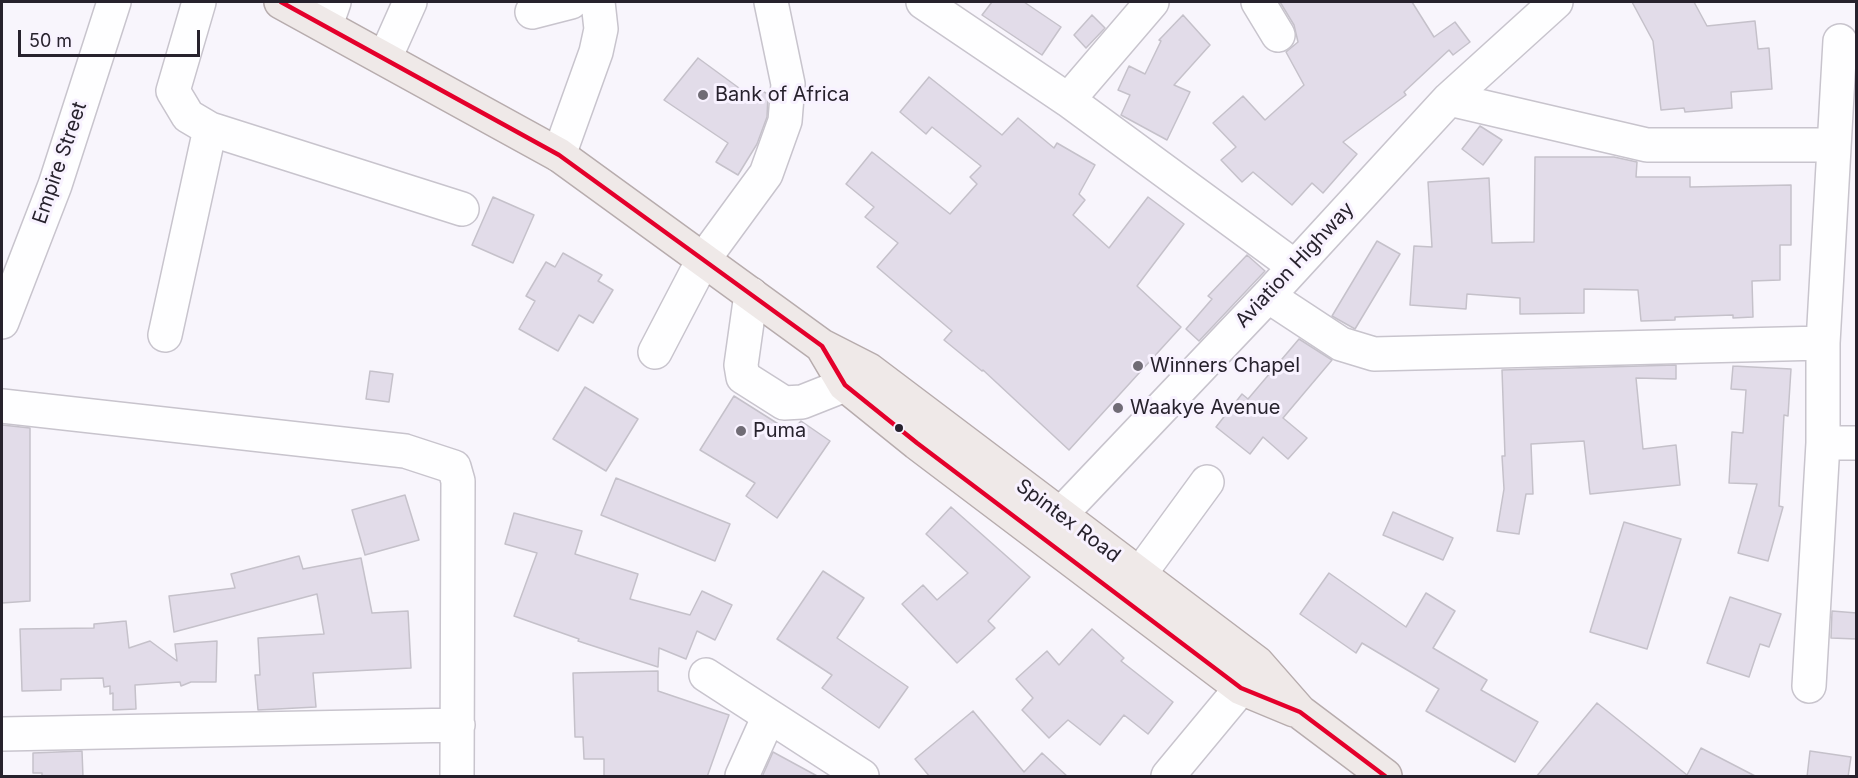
<!DOCTYPE html>
<html>
<head>
<meta charset="utf-8">
<style>
	body { margin:0 }
	#map { position:relative; width:1858px; height:778px; overflow:hidden; background:#f8f5fc; font-family:Inter,sans-serif }
	canvas { display:block }
	.frame { position:absolute; inset:0; border:3px solid #27222d; pointer-events:none }
	.scale { position:absolute; left:18px; top:30px; width:182px; height:27px; box-sizing:border-box; border:3px solid #27222d; border-top:0; padding-left:8px; font-size:18px; line-height:21px; white-space:nowrap; color:#27222d; -webkit-text-stroke:4px #f8f2ff; paint-order:stroke }
</style>
</head>
<body>
<div id="map">
<canvas width="1858" height="778"></canvas>
<div class="frame"></div>
<div class="scale">50 m</div>
</div>
<script>
const g = document.querySelector('canvas').getContext('2d');
g.lineJoin = 'round';
function fillPath(path, color) { g.fillStyle = color; g.fill(path, 'evenodd'); }
const shape = rows => new Path2D(rows.map(r => 'M' + r).join(''));
function trace(path, color, width, dash) { g.strokeStyle = color; g.lineWidth = width; g.lineCap = dash ? 'butt' : 'round'; g.setLineDash(dash || []); g.stroke(path); }
function label(font, color, halo, rows, align = 'center') {
  g.font = font + ' Inter,sans-serif'; g.lineWidth = 6; g.setLineDash([]); g.textBaseline = 'middle'; g.strokeStyle = halo; g.fillStyle = color; for (const [text, x, y, turn = 0] of rows) {
    g.save(); g.translate(x, y); g.rotate((+turn || 0) * Math.PI / 180); g.textAlign = isNaN(turn) ? turn : align; if (halo) g.strokeText(text, 0, 0); g.fillText(text, 0, 0); g.restore();
  }
}
const building = shape([
	[992,2,1024,2,1061,27,1042,55,982,15,992,2],
	[1280,2,1412,2,1434,37,1455,22,1470,42,1453,55,1449,50,1404,92,1406,95,1343,142,1357,154,1323,193,1312,183,1292,205,1253,172,1242,182,1221,160,1236,147,1213,123,1243,96,1265,120,1304,85,1286,52,1298,42,1294,25,1280,2],
	[1632,2,1694,2,1707,26,1755,21,1758,49,1769,48,1772,89,1731,92,1732,108,1685,112,1684,108,1661,110,1653,41,1632,2],
	[1092,15,1105,28,1086,48,1074,35,1092,15],
	[1183,15,1210,45,1174,85,1190,92,1167,140,1121,115,1130,95,1118,90,1129,66,1145,74,1161,41,1159,40,1183,15],
	[698,58,754,99,760,90,768,94,767,117,757,144,738,175,716,162,728,143,664,100,698,58],
	[929,77,1002,135,1018,118,1054,148,1057,143,1095,165,1079,194,1085,200,1073,215,1109,248,1148,197,1184,224,1137,286,1181,327,1069,450,983,370,982,371,944,340,952,331,877,267,898,243,865,217,874,207,846,184,872,152,950,214,977,184,970,177,981,166,932,127,926,134,900,112,929,77],
	[1480,126,1502,140,1483,165,1462,149,1480,126],
	[1535,157,1614,157,1637,162,1636,177,1690,177,1690,187,1791,185,1791,245,1780,245,1780,280,1752,281,1753,317,1733,318,1733,315,1675,317,1675,320,1641,321,1638,290,1584,289,1584,313,1520,314,1520,298,1467,294,1466,309,1410,305,1414,246,1432,247,1428,182,1489,178,1492,243,1534,242,1535,157],
	[493,197,534,215,513,263,472,245,493,197],
	[1377,241,1400,254,1355,329,1332,316,1377,241],
	[563,253,602,275,598,281,613,290,593,323,579,315,558,351,519,329,535,301,526,296,546,262,555,267,563,253],
	[1247,255,1265,271,1199,341,1186,329,1212,299,1208,296,1247,255],
	[1299,339,1332,360,1283,418,1307,438,1288,459,1263,437,1250,454,1216,427,1242,394,1248,399,1299,339],
	[1676,365,1676,379,1636,378,1643,449,1676,445,1680,485,1590,494,1584,441,1531,444,1533,494,1526,494,1519,534,1497,531,1504,489,1502,456,1505,456,1502,370,1676,365],
	[1733,366,1791,369,1788,416,1784,415,1779,506,1783,507,1768,561,1738,553,1757,484,1729,483,1732,432,1743,433,1746,390,1731,389,1733,366],
	[370,371,393,374,389,402,366,399,370,371],
	[585,387,638,419,606,471,553,439,585,387],
	[734,396,791,432,801,421,830,441,777,518,746,496,755,483,700,450,734,396],
	[2,425,30,428,30,601,2,603,2,425],
	[616,478,730,524,715,561,601,515,616,478],
	[405,495,419,540,365,555,352,510,405,495],
	[951,507,1030,577,988,621,995,628,957,663,902,604,923,585,937,600,968,573,926,534,951,507],
	[1393,512,1453,538,1443,560,1383,535,1393,512],
	[514,513,582,531,575,554,638,574,630,599,690,615,702,591,732,605,715,640,697,631,686,659,659,648,658,667,578,641,579,639,514,616,537,553,505,544,514,513],
	[1624,522,1681,539,1647,649,1590,632,1624,522],
	[299,556,303,569,361,558,372,613,408,611,411,668,313,673,316,707,258,710,255,675,260,675,258,638,324,634,317,594,174,632,169,596,235,588,231,574,299,556],
	[823,571,864,598,837,638,908,687,879,728,822,688,832,675,777,639,823,571],
	[1329,573,1406,627,1426,593,1455,611,1433,648,1487,680,1481,690,1538,722,1515,762,1426,711,1439,689,1362,643,1356,653,1300,614,1329,573],
	[1730,597,1781,614,1769,647,1760,644,1749,677,1707,663,1730,597],
	[1832,611,1857,613,1857,639,1831,638,1832,611],
	[126,621,129,648,150,641,177,661,175,644,217,641,216,682,191,682,181,686,180,682,135,685,136,709,113,710,113,693,110,694,110,686,104,687,103,678,61,679,61,690,22,691,20,629,94,628,94,624,126,621],
	[1092,629,1124,658,1121,661,1173,702,1148,734,1124,715,1100,745,1068,720,1049,738,1022,710,1033,698,1016,679,1047,651,1059,665,1092,629],
	[658,671,658,691,729,715,707,777,604,777,604,759,584,759,583,737,575,737,573,673,658,671],
	[1597,703,1687,775,1701,748,1757,777,1536,777,1597,703],
	[973,711,1024,772,1042,753,1068,777,930,777,915,759,973,711],
	[82,751,83,777,42,777,42,773,33,773,33,753,82,751],
	[1810,751,1851,757,1848,777,1807,777,1810,751],
	[773,752,819,777,762,777,773,752]
]);
fillPath(building, '#e2dce9');
trace(building, '#c5c1ca', 1.5);
const minor = shape([
	[199,2,173,91,188,116,210,129,462,209],
	[923,2,1068,100,1294,266],
	[1258,2,1278,35],
	[532,12,571,2],
	[326,25,334,2],
	[385,58,410,2],
	[1449,99,1647,145,1833,145],
	[1068,100,1152,2],
	[559,155,596,52,601,29,598,2],
	[751,294,741,365,743,377,784,403,802,402,845,385],
	[1268,296,1341,344,1374,354,1823,343],
	[2,322,55,185,114,2],
	[165,335,210,129],
	[655,352,703,260,766,174,785,121,788,84,771,2],
	[2,406,405,451,454,467,458,481,457,776],
	[1823,443,1856,443],
	[1041,535,1268,296,1449,99,1556,2],
	[1139,575,1207,482],
	[706,675,862,776],
	[1809,686,1823,443,1823,343,1840,41],
	[2,734,458,725],
	[742,776,769,716],
	[1168,776,1241,688]
]);
const major = shape([
	[281,2,559,155,822,346,869,370,1257,663,1300,712,1385,776],
	[822,346,845,385,917,443,1241,688,1294,710]
]);
trace(minor, '#c8c4cd', 36);
trace(major, '#b7acad', 36);
trace(minor, '#fefeff', 33);
trace(major, '#efe9e8', 33);
trace(shape([
	[281,2,559,155,822,346,845,385,917,443,1241,688,1300,712,1385,776]
]), '#e4002b', 4.5);
for (const [x, y, r, color] of [
	[703,95,6,"#706c75"],
	[1138,366,6,"#706c75"],
	[1118,408,6,"#706c75"],
	[899,428,5,"#27222d"],
	[741,431,6,"#706c75"]
]) { const dot = new Path2D(); dot.arc(x, y, r, 0, 2 * Math.PI); g.fillStyle = color; g.fill(dot); trace(dot, '#f8f2ff', 2); }
label('20px', '#27222d', '#f8f2ff', [
	["Bank of Africa",715,95],
	["Winners Chapel",1150,366],
	["Waakye Avenue",1130,408],
	["Puma",753,431]
], 'left');
label('20px', '#27222d', '#f8f2ff', [
	["Empire Street",60,163,-71],
	["Aviation Highway",1295,265,-47],
	["Spintex Road",1068,521,37]
]);
</script>
</body>
</html>
